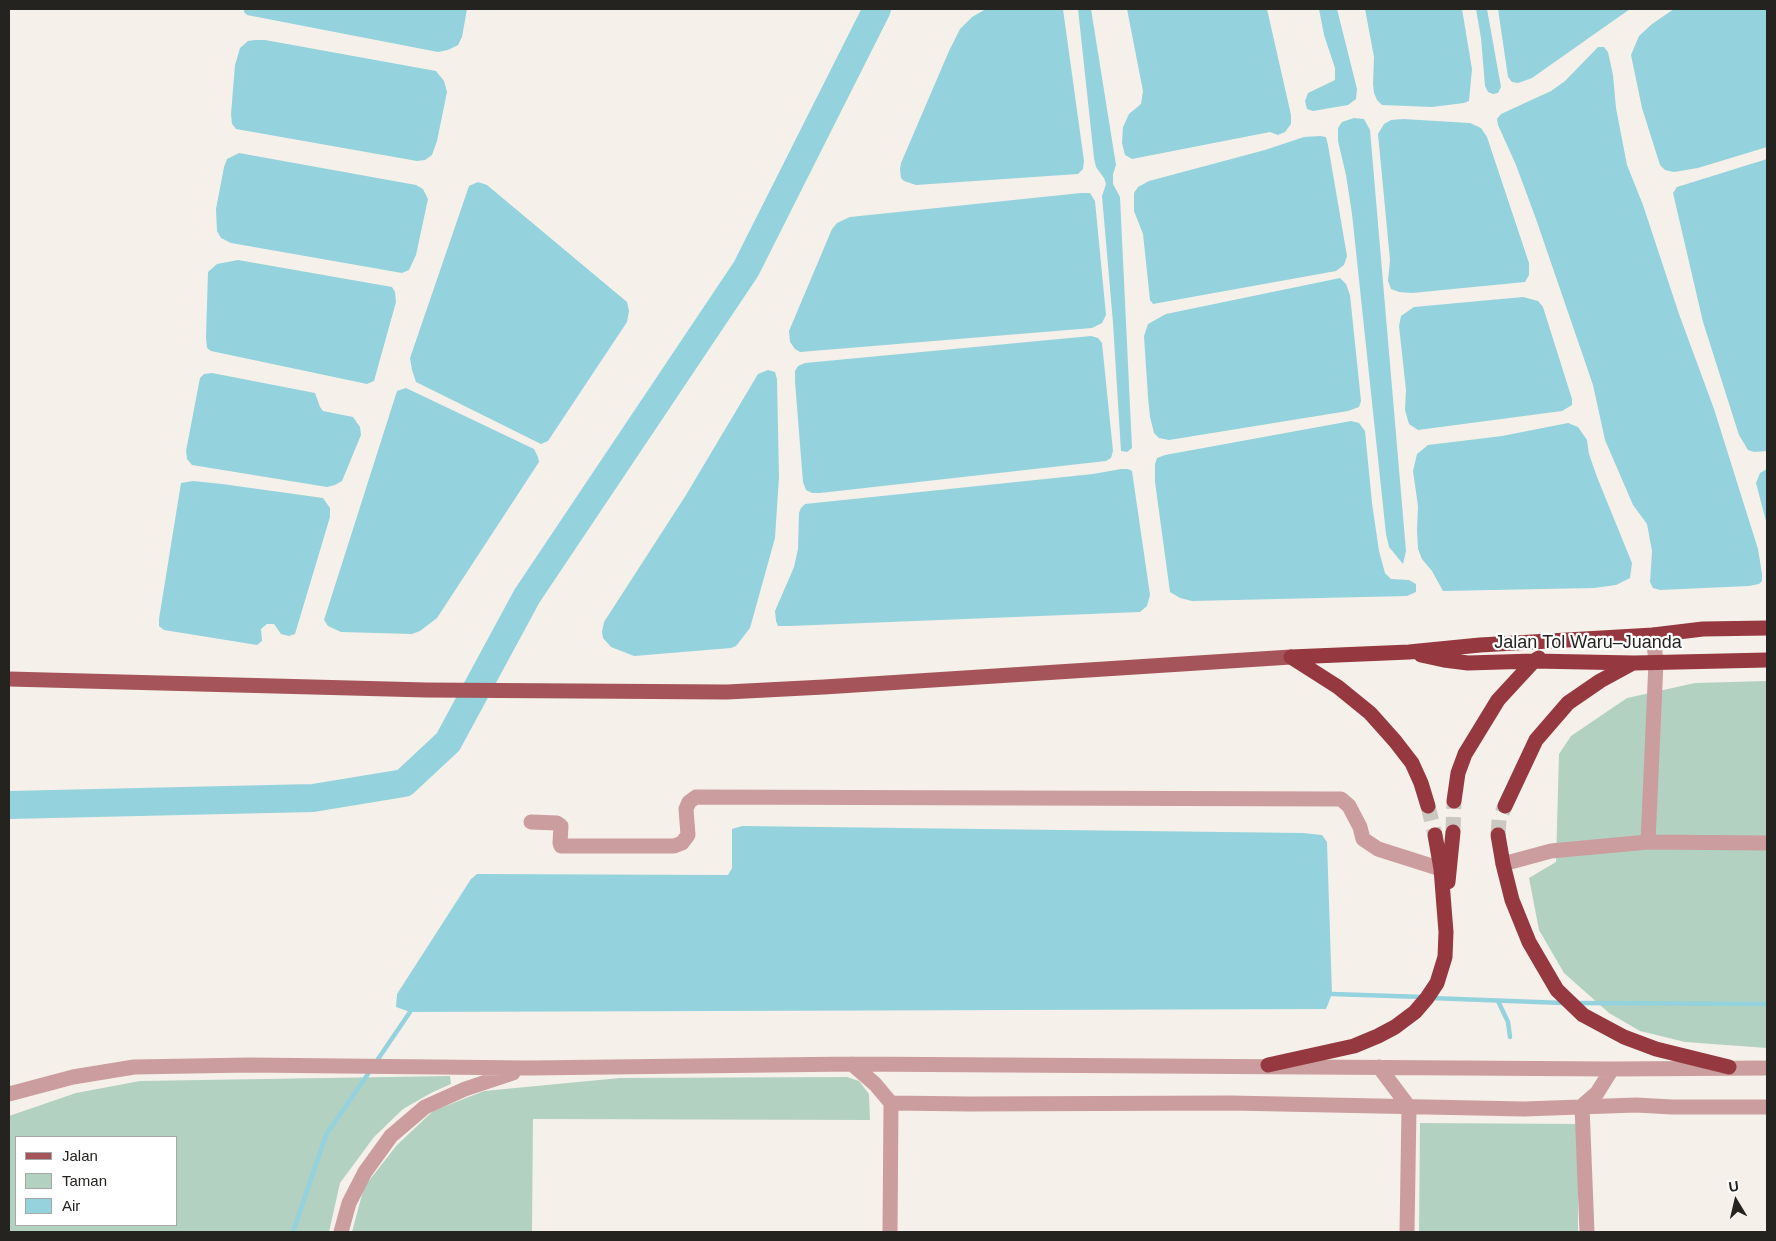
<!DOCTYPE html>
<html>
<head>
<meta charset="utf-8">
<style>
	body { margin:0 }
	#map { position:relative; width:1776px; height:1241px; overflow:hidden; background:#f5f1ea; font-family:Arial,sans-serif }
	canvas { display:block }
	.frame { position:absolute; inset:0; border:10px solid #242320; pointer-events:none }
	.legend { position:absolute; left:15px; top:1136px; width:162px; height:90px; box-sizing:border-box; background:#fff; border:1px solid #a7a7a6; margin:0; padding:6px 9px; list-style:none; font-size:15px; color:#242320 }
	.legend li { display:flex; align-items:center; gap:10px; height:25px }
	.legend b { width:25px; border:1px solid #a7a7a6 }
	.north { position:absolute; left:1711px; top:1176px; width:50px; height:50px; -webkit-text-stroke:4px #fff; paint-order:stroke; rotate:351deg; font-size:14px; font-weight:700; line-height:20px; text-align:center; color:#242320 }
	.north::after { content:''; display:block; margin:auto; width:18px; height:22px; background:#242320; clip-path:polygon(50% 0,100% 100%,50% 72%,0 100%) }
</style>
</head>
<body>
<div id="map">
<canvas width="1776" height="1241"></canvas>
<div class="frame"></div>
<ul class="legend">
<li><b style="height:6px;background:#a55559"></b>Jalan</li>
<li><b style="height:14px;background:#b3d1c0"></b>Taman</li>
<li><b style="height:14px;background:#94d2dd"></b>Air</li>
</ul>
<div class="north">U</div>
</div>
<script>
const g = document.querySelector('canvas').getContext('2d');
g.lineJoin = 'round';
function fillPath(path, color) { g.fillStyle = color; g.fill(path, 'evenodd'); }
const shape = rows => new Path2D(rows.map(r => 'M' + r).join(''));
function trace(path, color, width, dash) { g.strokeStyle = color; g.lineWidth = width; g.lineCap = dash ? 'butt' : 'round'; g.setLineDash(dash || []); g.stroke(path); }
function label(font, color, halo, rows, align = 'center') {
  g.font = font + ' Arial,sans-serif'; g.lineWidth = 4.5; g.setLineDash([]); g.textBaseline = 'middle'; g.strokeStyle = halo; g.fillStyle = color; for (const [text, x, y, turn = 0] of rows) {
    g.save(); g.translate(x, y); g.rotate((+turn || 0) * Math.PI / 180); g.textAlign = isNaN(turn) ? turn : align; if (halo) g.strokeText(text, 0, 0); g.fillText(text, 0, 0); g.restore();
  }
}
fillPath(shape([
	[1767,681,1767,1048,1685,1042,1640,1031,1609,1013,1564,973,1539,930,1529,878,1556,862,1559,754,1571,736,1627,698,1695,683],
	[450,1076,451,1084,431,1093,403,1109,374,1137,340,1183,329,1232,9,1232,9,1116,76,1093,140,1081],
	[16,1137,176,1137,176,1225,16,1225],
	[847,1077,859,1081,869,1094,870,1120,533,1119,532,1232,352,1232,364,1187,397,1145,433,1111,484,1091,620,1078],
	[1420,1123,1578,1124,1578,1232,1419,1232]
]), '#b3d1c0');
fillPath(shape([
	[244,9,467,9,462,37,458,45,448,50,438,52,247,15,244,12],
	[986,9,1063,9,1084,161,1083,169,1078,174,916,185,904,181,901,178,900,169,901,163,949,51,960,29,972,17],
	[1078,9,1091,9,1116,165,1113,174,1113,184,1120,197,1132,448,1127,452,1121,451,1113,323,1102,196,1106,184,1104,178,1096,167,1094,158],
	[1127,9,1267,9,1291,115,1291,124,1285,132,1278,135,1270,132,1132,159,1125,155,1122,143,1123,127,1129,114,1141,104,1143,91],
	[1319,9,1337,9,1357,89,1356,99,1348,105,1313,111,1307,109,1305,101,1308,93,1335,80,1335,68,1324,35],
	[1365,9,1462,9,1472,69,1469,101,1464,103,1432,107,1382,105,1377,100,1374,93,1373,84,1374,57],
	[1476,9,1487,9,1501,87,1498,93,1493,94,1488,92,1485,86,1481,38],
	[1498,9,1630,9,1532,78,1518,83,1512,82,1508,77],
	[1674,9,1767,9,1767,147,1698,168,1674,172,1665,170,1660,165,1642,108,1631,55,1639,36,1652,24],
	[255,40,265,40,436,71,444,81,447,92,437,141,432,155,425,160,417,161,236,129,232,124,231,114,235,65,240,48,248,41],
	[1598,47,1604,47,1608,52,1613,75,1616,108,1627,165,1643,205,1679,314,1714,409,1758,549,1762,574,1762,581,1759,584,1749,586,1660,590,1653,588,1650,582,1652,551,1647,524,1633,505,1605,440,1593,385,1536,219,1516,165,1498,125,1497,119,1501,114,1551,91,1565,81],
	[1354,118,1364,119,1370,130,1406,551,1403,564,1389,547,1386,534,1352,214,1346,175,1338,141,1338,128,1342,122],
	[1403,119,1470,123,1481,128,1487,137,1529,263,1529,275,1525,282,1412,293,1399,292,1391,289,1388,281,1390,260,1378,134,1384,124,1391,120],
	[1320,136,1326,137,1328,145,1347,256,1344,265,1336,271,1153,304,1150,300,1143,234,1134,211,1134,193,1138,187,1149,181,1265,150,1304,137],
	[239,153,416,185,423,189,428,199,416,255,409,270,402,273,231,243,221,238,217,231,216,209,224,167,227,159],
	[1767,159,1767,451,1754,452,1748,450,1739,435,1703,322,1673,193,1677,187],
	[478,182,487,185,627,302,629,311,627,322,548,441,541,444,416,382,412,370,410,358,469,186],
	[1081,193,1090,193,1095,201,1106,315,1102,323,1092,328,800,352,795,349,790,342,789,331,832,229,837,223,850,217],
	[238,260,392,287,395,292,396,302,374,381,367,384,211,351,207,348,206,337,208,272,217,264],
	[1340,278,1346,284,1350,295,1361,401,1359,407,1348,411,1169,440,1159,438,1154,433,1150,417,1148,397,1144,336,1148,324,1166,314],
	[1523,297,1538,301,1543,307,1572,399,1572,405,1562,411,1418,430,1409,424,1405,410,1406,390,1399,326,1401,316,1414,307],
	[1091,336,1098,338,1102,343,1113,451,1111,458,1106,461,820,493,812,493,806,490,803,482,795,382,795,371,798,366,805,363],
	[768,370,775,372,777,379,779,477,775,538,750,628,736,646,731,648,634,656,611,647,603,638,602,632,604,622,686,495,758,374],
	[212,373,315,393,320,407,323,411,353,417,360,427,361,435,342,481,335,485,327,487,192,465,187,459,186,451,200,378,204,374],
	[406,388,534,449,538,457,539,462,437,618,420,631,412,634,341,632,328,626,324,620,397,391],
	[1351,421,1359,423,1365,431,1372,503,1379,551,1385,573,1391,579,1409,580,1416,584,1416,592,1407,596,1192,601,1180,598,1170,592,1155,482,1155,464,1157,458,1165,455],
	[1568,423,1578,427,1587,440,1589,454,1597,477,1632,563,1630,578,1616,585,1594,588,1443,591,1432,571,1422,559,1418,549,1417,530,1418,506,1413,471,1417,454,1428,445,1502,436],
	[1121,469,1128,469,1132,471,1150,595,1147,606,1140,612,790,626,778,626,776,621,775,611,794,567,798,549,799,513,801,508,805,504,1093,474],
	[1767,469,1767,525,1756,483,1760,473],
	[193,481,222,484,323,498,330,508,330,517,295,634,289,636,281,634,274,624,267,624,261,629,262,641,257,645,164,630,159,626,159,619,181,483],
	[742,826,1303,833,1322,835,1327,842,1332,994,1326,1009,410,1012,396,1007,397,994,471,879,477,874,728,875,732,868,732,829]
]), '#94d2dd');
trace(shape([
	[1332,994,1423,997],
	[1431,998,1563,1003],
	[1498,1001,1508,1022,1510,1037],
	[1576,1003,1767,1004],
	[376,1062,410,1012],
	[293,1232,326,1135,370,1071]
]), '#94d2dd', 4.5);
trace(shape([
	[9,805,313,798,404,783,448,742,527,596,746,269,877,9]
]), '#94d2dd', 28);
trace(shape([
	[1428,806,1435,835],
	[1453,832,1454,801],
	[1498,835,1499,820,1505,806]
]), '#cbc8c2', 15, [15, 8]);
trace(shape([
	[531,822,557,823,561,826,560,843,561,846,674,846,682,843,688,835,686,809,689,802,696,797,1341,799,1349,806,1360,827,1363,839,1378,849,1441,869],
	[1648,842,1656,662,1653,635],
	[1503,864,1551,851,1648,842,1767,843],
	[852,1064,875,1084,891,1103,970,1104,1231,1103,1524,1109,1636,1105,1672,1107,1767,1107],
	[1379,1067,1409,1107,1407,1232],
	[9,1094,73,1077,134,1067,249,1065,529,1068,852,1064,1612,1069,1767,1068],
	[341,1232,349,1203,365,1172,391,1136,425,1107,465,1089,513,1073],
	[890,1232,891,1103],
	[1587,1232,1582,1106,1597,1093,1612,1069]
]), '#cc9d9e', 15);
trace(shape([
	[9,679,426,690,727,692,824,687,1291,657]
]), '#a55559', 15);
trace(shape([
	[1421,655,1444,660,1468,663,1534,661,1634,663,1767,660],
	[1291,657,1409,652,1480,645,1653,635,1703,629,1767,628],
	[1291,657,1338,687,1370,713,1395,741,1412,763,1421,783,1428,806],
	[1454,801,1458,773,1465,754,1498,700,1534,661,1539,658],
	[1505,806,1536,740,1568,703,1600,681,1633,663],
	[1498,835,1503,864,1512,900,1529,942,1557,990,1583,1015,1624,1037,1656,1049,1729,1067],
	[1448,882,1453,832],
	[1268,1065,1354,1046,1378,1036,1395,1027,1415,1012,1427,998,1437,983,1445,957,1446,932,1441,869,1435,835]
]), '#953840', 15);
label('18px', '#242320', '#fff', [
	["Jalan Tol Waru–Juanda",1588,643]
]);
</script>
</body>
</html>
